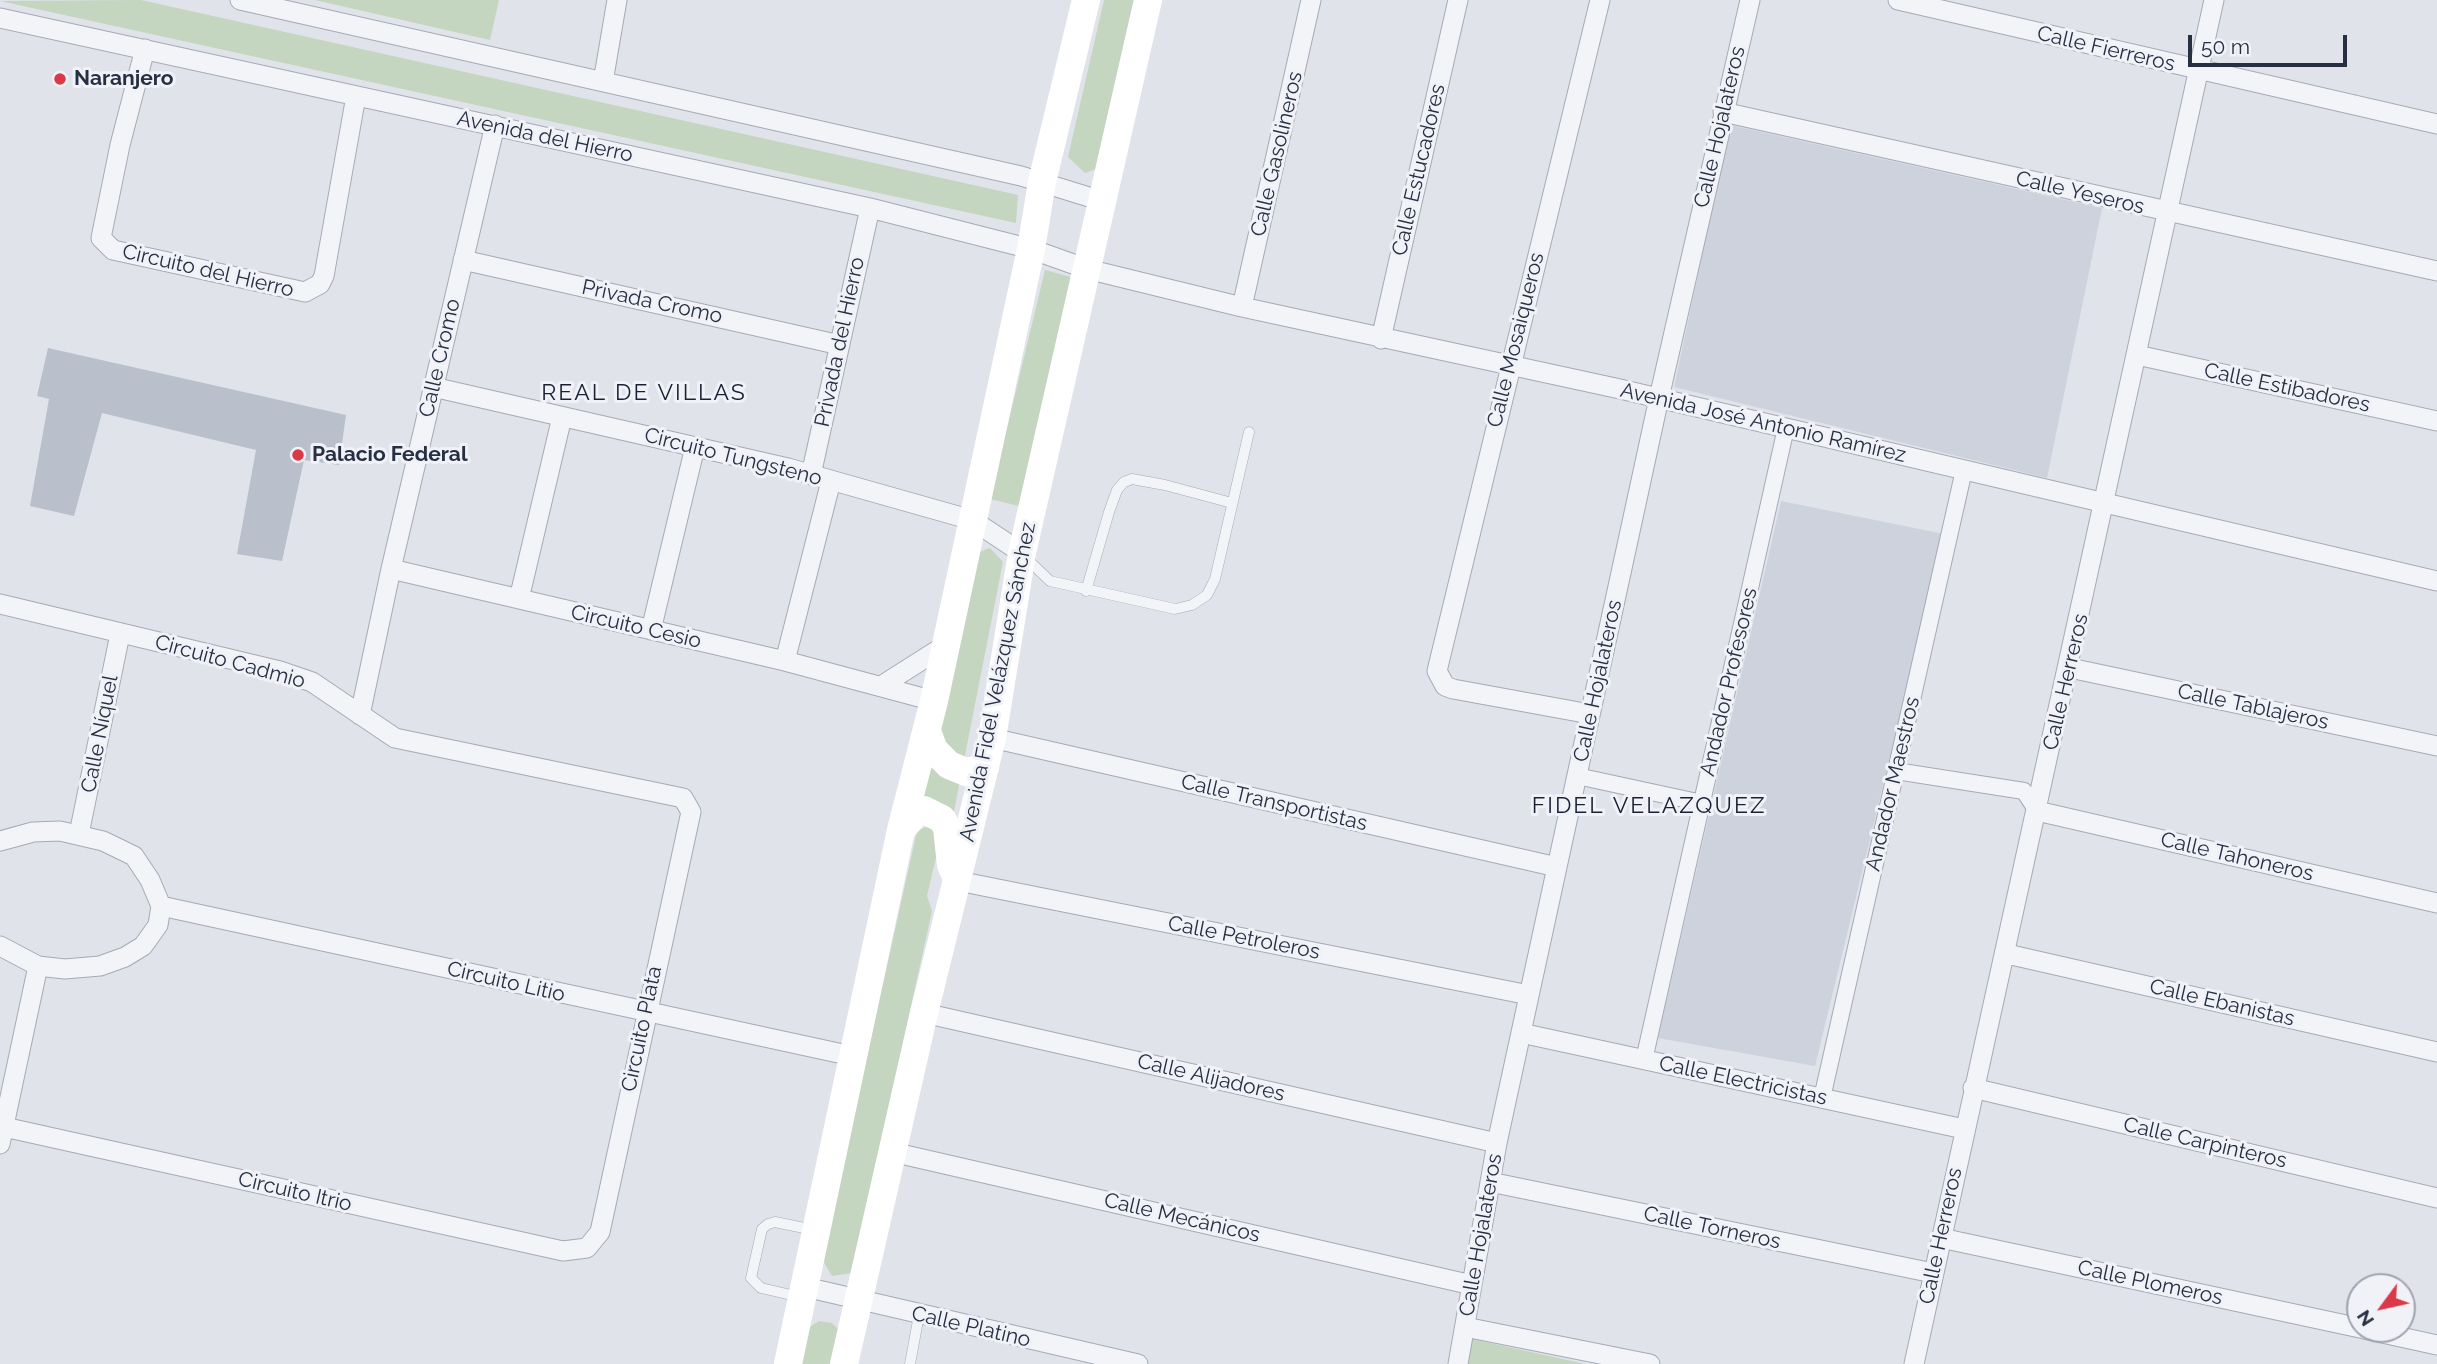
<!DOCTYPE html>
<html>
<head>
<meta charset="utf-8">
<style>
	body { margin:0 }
	#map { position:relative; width:2437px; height:1364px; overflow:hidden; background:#e0e3ea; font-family:Raleway,sans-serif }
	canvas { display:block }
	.north { position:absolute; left:2346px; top:1273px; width:70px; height:70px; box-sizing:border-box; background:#f0f2f7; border:2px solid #a0a4af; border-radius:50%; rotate:237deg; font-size:19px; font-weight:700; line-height:28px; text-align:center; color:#273043 }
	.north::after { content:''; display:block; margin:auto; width:24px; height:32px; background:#db3948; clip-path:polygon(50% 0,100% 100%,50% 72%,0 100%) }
	.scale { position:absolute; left:2188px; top:35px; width:159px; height:32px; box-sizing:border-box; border:4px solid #273043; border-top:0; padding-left:9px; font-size:21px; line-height:24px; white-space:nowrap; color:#273043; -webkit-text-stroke:5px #f0f2f7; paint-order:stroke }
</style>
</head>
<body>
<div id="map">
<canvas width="2437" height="1364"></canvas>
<div class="north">N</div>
<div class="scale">50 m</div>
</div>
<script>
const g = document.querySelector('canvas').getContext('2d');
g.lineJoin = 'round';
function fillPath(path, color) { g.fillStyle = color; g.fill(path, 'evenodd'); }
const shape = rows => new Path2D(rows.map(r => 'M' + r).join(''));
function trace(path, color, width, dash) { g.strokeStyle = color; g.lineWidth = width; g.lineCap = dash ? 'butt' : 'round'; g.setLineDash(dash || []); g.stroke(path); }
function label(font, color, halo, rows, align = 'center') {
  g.font = font + ' Raleway,sans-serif'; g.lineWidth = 6; g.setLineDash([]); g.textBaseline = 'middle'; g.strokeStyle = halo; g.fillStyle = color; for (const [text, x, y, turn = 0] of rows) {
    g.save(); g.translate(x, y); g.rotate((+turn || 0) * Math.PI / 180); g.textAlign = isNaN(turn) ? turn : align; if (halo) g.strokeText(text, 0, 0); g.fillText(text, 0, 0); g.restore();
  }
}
fillPath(shape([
	[1730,125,2102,208,2047,478,1674,387],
	[1781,501,1944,534,1815,1066,1658,1038]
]), '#ced2dc');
fillPath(shape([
	[141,0,1018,195,1016,223,0,1],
	[315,0,499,0,490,40],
	[1104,0,1138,0,1099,168,1085,173,1068,157],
	[1045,270,1078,279,1023,507,990,499],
	[990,548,1003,562,953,816,923,800,974,554],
	[934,823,942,832,927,896,932,911,852,1273,832,1276,822,1259,917,831],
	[819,1321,832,1323,839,1330,831,1364,797,1364,805,1330],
	[1472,1339,1585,1364,1467,1364]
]), '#c4d5c0');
fillPath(shape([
	[48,348,346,415,339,465,304,460,282,561,237,554,256,450,102,413,74,516,30,506,49,399,37,396]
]), '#b9bfcb');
const service = shape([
	[1027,559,1050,581,1175,609,1192,605,1207,595,1215,579,1249,432],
	[1086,591,1109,512,1117,490,1124,482,1132,479,1165,485,1232,503],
	[800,1297,761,1288,751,1278,762,1229,768,1224,775,1222,814,1230],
	[910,1364,919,1315]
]);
const pedestrian = shape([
	[1896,771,2024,791,2037,811],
	[1577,776,1702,803],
	[1644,1060,1786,428],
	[1822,1098,1964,470]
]);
const minor = shape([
	[240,0,1021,176,1102,201],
	[1898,0,2437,124],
	[0,18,870,208,1031,249,1087,269,1242,307,1620,389,2437,581],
	[145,49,120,145,101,238,113,250,305,292,320,284,324,276,356,96],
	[603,82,617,0],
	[1723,112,2437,271],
	[463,260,840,345],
	[1242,307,1311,0],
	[1381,339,1458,0],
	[2137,355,2437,421],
	[433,387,788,468,972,520,1022,553],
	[811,475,870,208],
	[391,569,785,661,934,701],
	[519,599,562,417],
	[0,604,280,671,312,682,395,738,683,798,691,812,600,1232,587,1248,563,1251,4,1127],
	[651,630,695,447],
	[785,661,831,481],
	[2070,668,2437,746],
	[881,686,944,646],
	[1590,714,1453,689,1445,686,1437,671,1600,0],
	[360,715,391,569,495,125],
	[992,738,1557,867],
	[2037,811,2437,903],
	[79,834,120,634],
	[0,841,33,832,60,831,103,841,134,856,150,880,161,906,158,925,143,946,125,957,100,966,65,969,38,966,0,946],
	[958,881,1529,995],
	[161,906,852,1056],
	[2007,954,2437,1052],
	[924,1013,1497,1143],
	[1521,1033,1964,1129],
	[1973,1088,2437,1198],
	[0,1144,38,966],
	[892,1152,1472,1285],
	[1490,1182,1933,1273],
	[1941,1238,2360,1328],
	[805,1287,1138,1364],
	[1465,1327,1650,1364],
	[2364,1329,2437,1345],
	[1458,1364,1497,1143,1659,398,1750,0],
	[1914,1364,2214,0]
]);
trace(service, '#a5aab5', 11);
trace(pedestrian, '#a5aab5', 18);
trace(minor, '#a5aab5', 21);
trace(service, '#f3f4f8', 10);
trace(pedestrian, '#f3f4f8', 16);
trace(minor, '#f3f4f8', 19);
trace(shape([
	[927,731,934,750,949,765,966,772,985,768],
	[901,830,915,814,924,810,942,819,947,828,951,865,956,876],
	[788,1364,901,830,934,701,1031,249,1042,182,1086,0],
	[844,1364,924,1013,992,738,1022,553,1148,0]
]), '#fff', 28);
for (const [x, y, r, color] of [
	[60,79,7,"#db3948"],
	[298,455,7,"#db3948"]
]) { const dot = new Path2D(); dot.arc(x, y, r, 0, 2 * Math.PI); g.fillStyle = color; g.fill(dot); trace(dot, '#f0f2f7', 2.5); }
label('21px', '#273043', '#f0f2f7', [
	["Calle Fierreros",2106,49,13],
	["Calle Hojalateros",1720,127,-77],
	["Avenida del Hierro",545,137,12],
	["Calle Gasolineros",1277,154,-77],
	["Calle Estucadores",1419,170,-77],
	["Calle Yeseros",2080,193,13],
	["Circuito del Hierro",208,271,13],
	["Privada Cromo",652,302,12],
	["Calle Mosaiqueros",1516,340,-76],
	["Privada del Hierro",840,342,-78],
	["Calle Cromo",440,358,-77],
	["Calle Estibadores",2287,388,12],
	["Avenida José Antonio Ramírez",1763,423,13],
	["Circuito Tungsteno",733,457,14],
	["Circuito Cesio",636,627,13],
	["Circuito Cadmio",230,662,15],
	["Calle Hojalateros",1598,681,-78],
	["Avenida Fidel Velázquez Sánchez",998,682,-79],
	["Andador Profesores",1729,682,-77],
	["Calle Herreros",2066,682,-77],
	["Calle Tablajeros",2253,707,12],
	["Calle Níquel",100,734,-79],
	["Andador Maestros",1893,784,-77],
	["Calle Transportistas",1274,803,13],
	["Calle Tahoneros",2237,857,13],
	["Calle Petroleros",1244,938,11],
	["Circuito Litio",506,982,13],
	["Calle Ebanistas",2222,1003,13],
	["Circuito Plata",642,1029,-78],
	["Calle Alijadores",1211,1078,13],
	["Calle Electricistas",1743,1081,12],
	["Calle Carpinteros",2205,1143,13],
	["Circuito Itrio",295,1192,13],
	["Calle Mecánicos",1182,1218,13],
	["Calle Torneros",1712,1228,12],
	["Calle Hojalateros",1481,1235,-80],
	["Calle Herreros",1941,1236,-78],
	["Calle Plomeros",2150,1283,12],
	["Calle Platino",971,1327,13]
]);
label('bold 21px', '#273043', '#f0f2f7', [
	["Naranjero",74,79],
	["Palacio Federal",312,455]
], 'left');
g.letterSpacing = '2px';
label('23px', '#192134', '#f0f2f7', [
	["REAL DE VILLAS",644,393],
	["FIDEL VELAZQUEZ",1649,806]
]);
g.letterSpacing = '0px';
</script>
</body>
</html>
